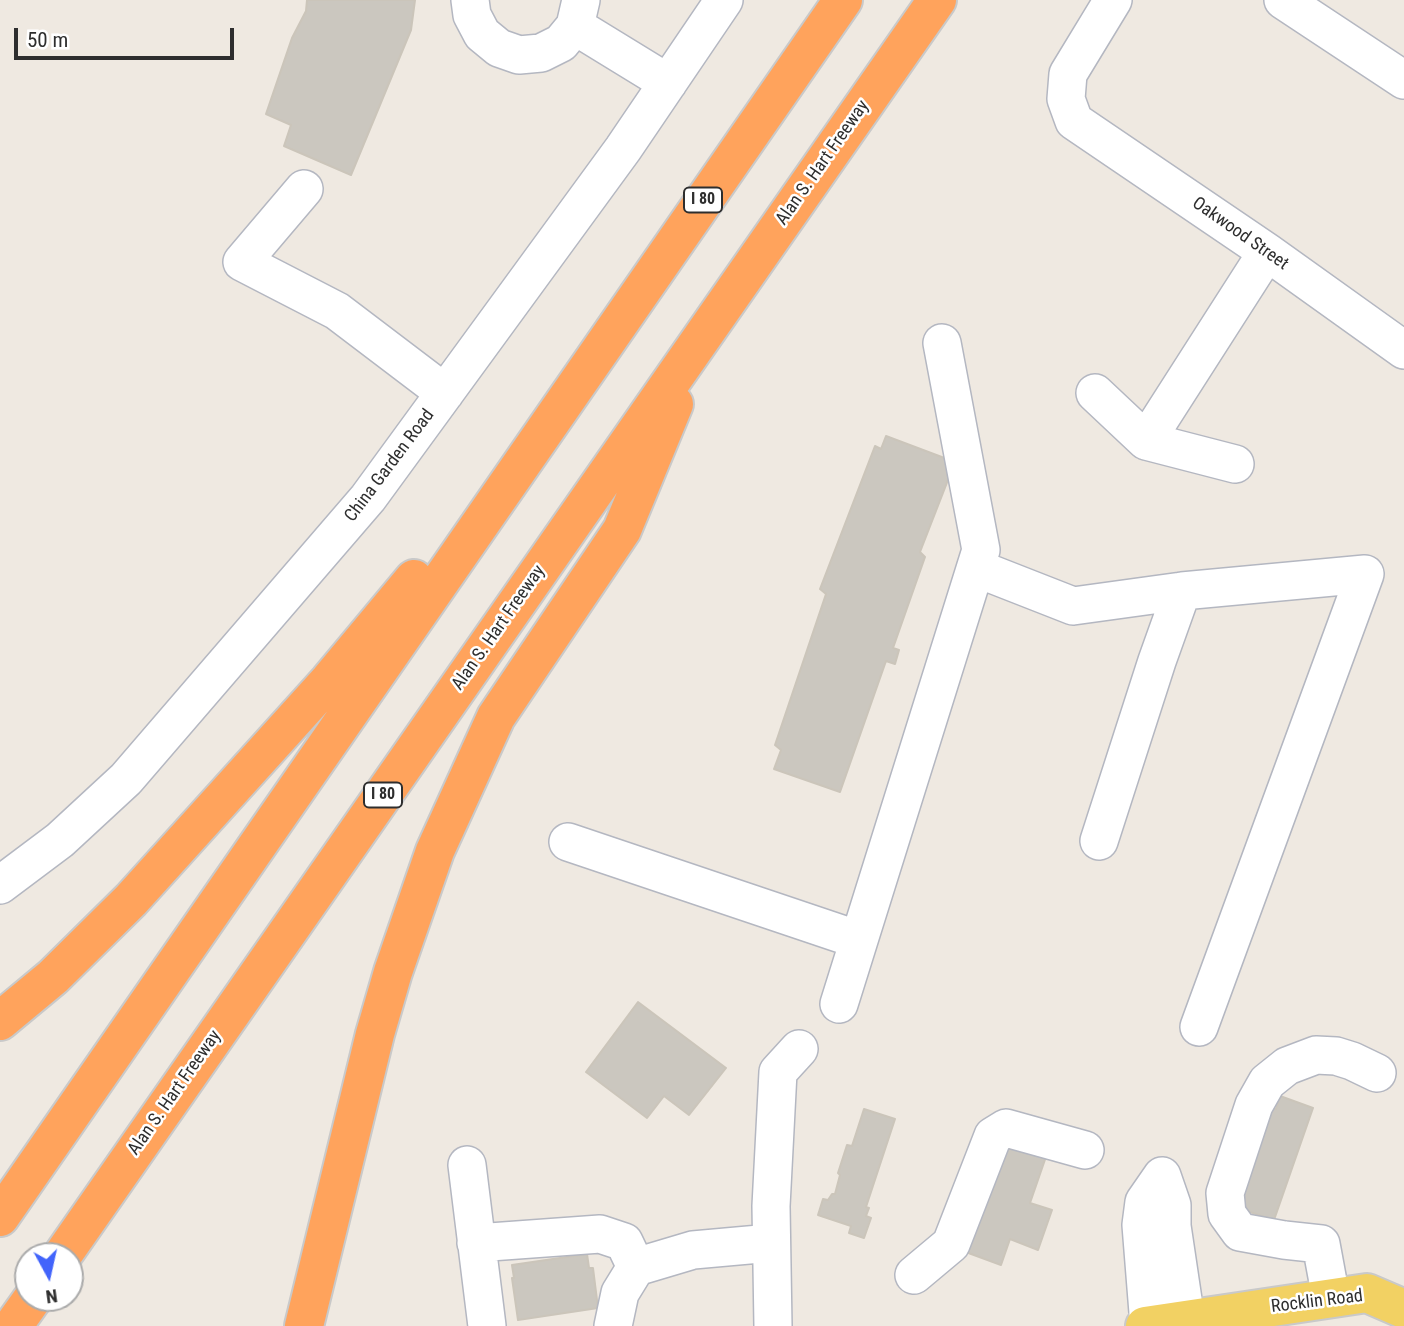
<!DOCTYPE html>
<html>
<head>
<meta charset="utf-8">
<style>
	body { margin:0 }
	#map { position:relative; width:1404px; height:1326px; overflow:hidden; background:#efe9e1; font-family:"Roboto Condensed",sans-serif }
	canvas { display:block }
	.north { position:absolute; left:14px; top:1242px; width:70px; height:70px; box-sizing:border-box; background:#fff; border:2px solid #ababab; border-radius:50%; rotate:172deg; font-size:19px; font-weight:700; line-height:28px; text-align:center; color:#2e2e2e }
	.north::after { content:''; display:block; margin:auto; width:24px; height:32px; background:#4264fb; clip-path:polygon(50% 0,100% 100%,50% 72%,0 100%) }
	.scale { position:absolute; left:14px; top:28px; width:220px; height:32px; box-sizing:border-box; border:4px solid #2e2e2e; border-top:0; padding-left:9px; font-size:21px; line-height:24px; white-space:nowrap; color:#2e2e2e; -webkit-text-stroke:5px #fff; paint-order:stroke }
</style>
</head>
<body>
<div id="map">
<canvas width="1404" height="1326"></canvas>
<div class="north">N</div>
<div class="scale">50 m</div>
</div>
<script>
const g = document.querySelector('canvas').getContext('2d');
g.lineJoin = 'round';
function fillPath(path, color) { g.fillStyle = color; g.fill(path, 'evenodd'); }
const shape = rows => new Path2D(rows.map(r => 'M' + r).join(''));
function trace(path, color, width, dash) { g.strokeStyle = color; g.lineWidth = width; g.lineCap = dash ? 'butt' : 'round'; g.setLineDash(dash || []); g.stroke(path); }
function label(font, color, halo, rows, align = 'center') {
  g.font = font + ' "Roboto Condensed",sans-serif'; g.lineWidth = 5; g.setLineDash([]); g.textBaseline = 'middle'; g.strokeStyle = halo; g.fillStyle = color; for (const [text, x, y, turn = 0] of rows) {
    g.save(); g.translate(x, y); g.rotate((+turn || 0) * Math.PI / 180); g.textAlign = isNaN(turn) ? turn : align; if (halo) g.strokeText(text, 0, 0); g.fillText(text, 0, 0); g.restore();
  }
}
const building = shape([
	[307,0,415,0,411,30,351,175,284,146,291,125,266,114,292,38,306,11,307,0],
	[886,436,955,462,920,552,925,557,893,648,899,650,895,664,886,661,840,792,774,769,781,750,775,745,826,594,820,589,875,446,881,449,886,436],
	[638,1002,726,1068,689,1115,664,1096,647,1118,586,1072,638,1002],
	[1280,1096,1313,1108,1274,1220,1235,1207,1270,1107,1276,1109,1280,1096],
	[864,1109,895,1119,866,1207,869,1208,866,1216,871,1218,864,1238,849,1233,851,1226,818,1215,823,1199,828,1200,832,1194,835,1194,840,1175,838,1173,847,1145,852,1146,864,1109],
	[1012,1135,1049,1148,1030,1203,1052,1210,1038,1250,1010,1239,1001,1265,963,1251,1012,1135],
	[587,1254,589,1268,593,1268,598,1308,518,1320,512,1278,514,1278,512,1265,587,1254]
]);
fillPath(building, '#cbc7bf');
trace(building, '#cbc5ba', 2);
const minor = shape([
	[470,0,472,15,482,34,499,48,519,55,541,53,561,43,575,26,581,0],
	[1113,0,1068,74,1066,99,1074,121,1267,252,1404,350],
	[1283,0,1404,80],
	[575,26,668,83],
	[304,189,242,262,337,311,445,393],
	[1095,393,1146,441,1235,464],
	[1146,441,1267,252],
	[976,568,1073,606,1182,591,1365,574,1199,1027],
	[1099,841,1157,661,1182,591],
	[568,842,859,940],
	[0,885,60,840,126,779,368,498,623,149,724,0],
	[839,1004,981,550,942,343],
	[467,1165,487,1326],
	[1162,1176,1172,1205,1172,1226,1186,1320],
	[476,1243,600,1234,624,1242,636,1267],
	[914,1275,951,1244,993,1136,1006,1128,1085,1150],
	[1331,1298,1321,1244,1284,1240,1240,1232,1227,1214,1225,1193,1254,1105,1267,1082,1287,1066,1316,1055,1336,1056,1352,1061,1377,1073],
	[1149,1325,1141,1225,1144,1202,1162,1176],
	[613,1326,620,1293,636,1267,693,1250,771,1243],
	[773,1326,771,1206,778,1072,799,1049]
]);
const major = shape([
	[1145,1326,1367,1293,1404,1309]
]);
const highway = shape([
	[0,1021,53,977,131,900,329,681,414,579],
	[0,1217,843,0],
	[62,1256,937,0],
	[13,1326,33,1298],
	[304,1326,375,1034,393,972,435,851,496,717,622,530,674,404]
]);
trace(minor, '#b4b7c1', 40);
trace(major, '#c9c9c9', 42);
trace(highway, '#c9c9c9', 42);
trace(minor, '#fff', 37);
trace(major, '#f2d163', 38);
trace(highway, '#ffa35c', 38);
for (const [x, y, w] of [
	[703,200,38],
	[383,795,38]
]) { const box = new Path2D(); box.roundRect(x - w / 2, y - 12.5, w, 25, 5); g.fillStyle = '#fff'; g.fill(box); trace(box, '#2e2e2e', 2); }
label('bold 16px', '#2e2e2e', null, [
	["I 80",703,200],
	["I 80",383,795]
]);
label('18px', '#2e2e2e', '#fff', [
	["Alan S. Hart Freeway",823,163,-55],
	["Oakwood Street",1240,234,35],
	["China Garden Road",390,466,-53],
	["Alan S. Hart Freeway",499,628,-55],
	["Alan S. Hart Freeway",175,1093,-55],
	["Rocklin Road",1317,1302,-7]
]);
</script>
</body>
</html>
